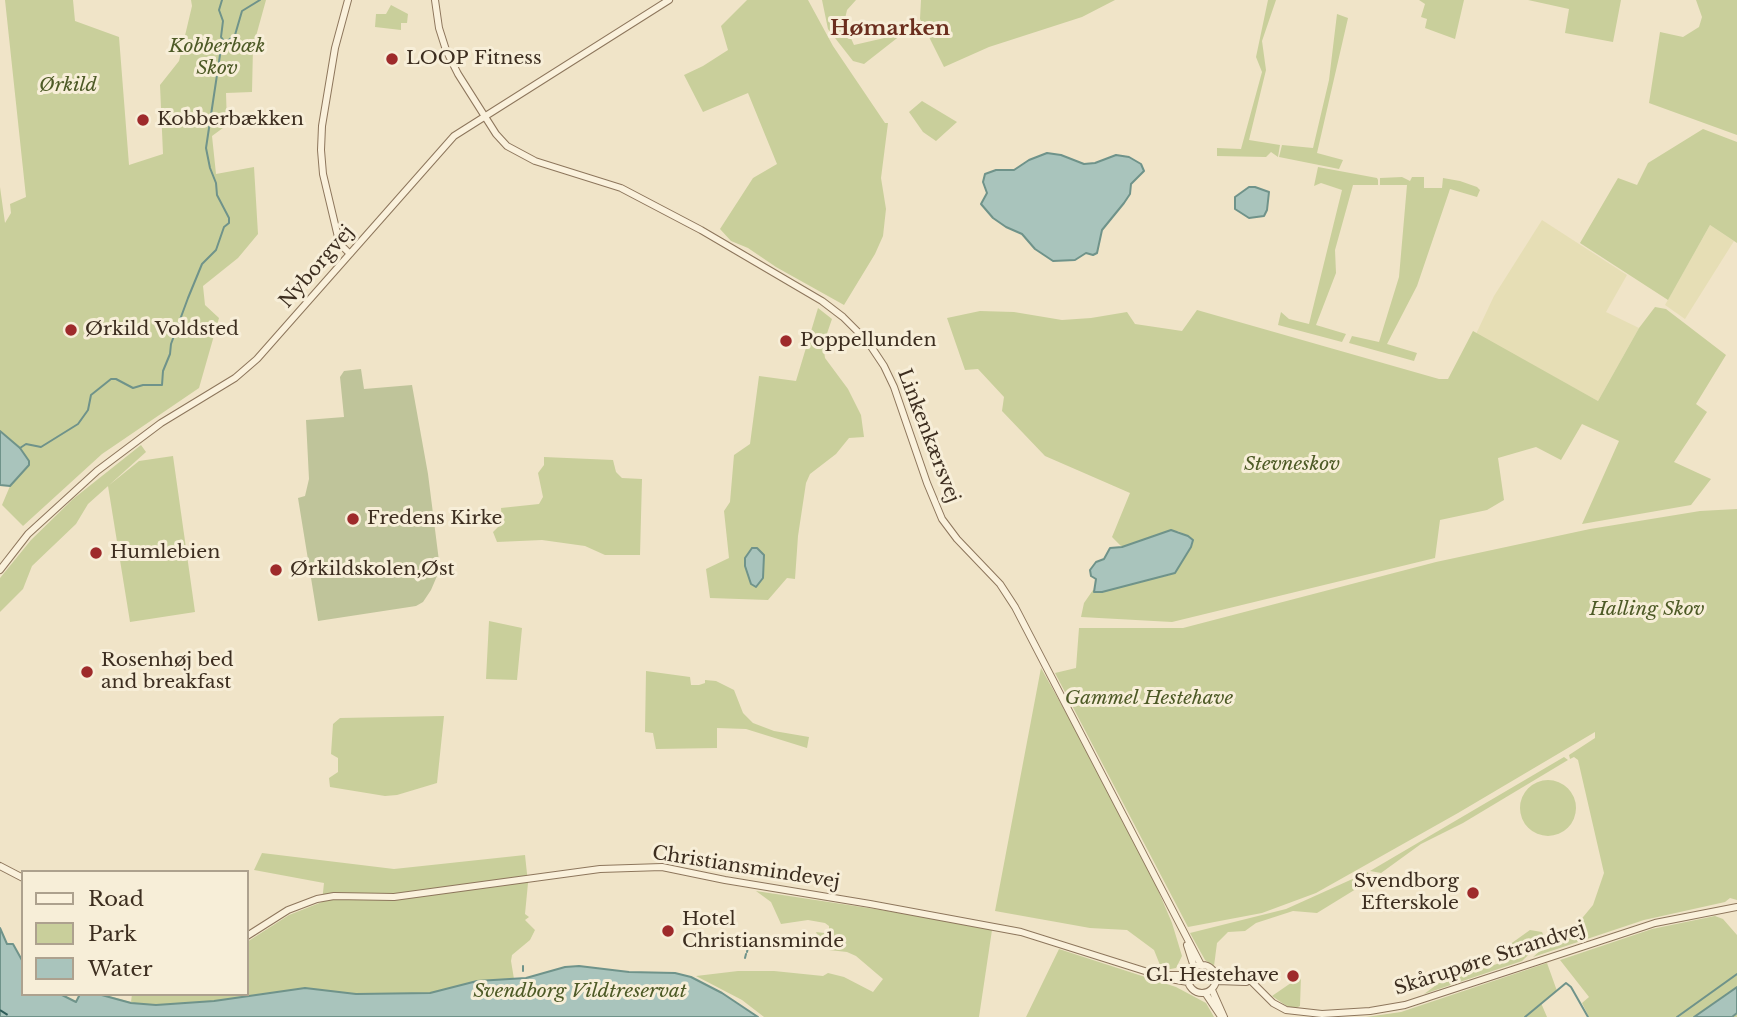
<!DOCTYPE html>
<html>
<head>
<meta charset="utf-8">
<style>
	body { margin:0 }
	#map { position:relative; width:1737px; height:1017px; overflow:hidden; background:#f0e4c8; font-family:"Libre Baskerville",serif }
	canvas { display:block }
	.legend { position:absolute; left:21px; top:870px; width:228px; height:126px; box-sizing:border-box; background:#f7eed8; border:2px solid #ada18e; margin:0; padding:9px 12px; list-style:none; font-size:21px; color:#3d2e20 }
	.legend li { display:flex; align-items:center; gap:14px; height:35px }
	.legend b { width:35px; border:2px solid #ada18e }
</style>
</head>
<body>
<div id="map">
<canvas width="1737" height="1017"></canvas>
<ul class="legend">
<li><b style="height:9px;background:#faf1dc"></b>Road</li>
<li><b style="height:19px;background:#c9cf9b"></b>Park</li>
<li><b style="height:19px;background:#a9c4bc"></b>Water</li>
</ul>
</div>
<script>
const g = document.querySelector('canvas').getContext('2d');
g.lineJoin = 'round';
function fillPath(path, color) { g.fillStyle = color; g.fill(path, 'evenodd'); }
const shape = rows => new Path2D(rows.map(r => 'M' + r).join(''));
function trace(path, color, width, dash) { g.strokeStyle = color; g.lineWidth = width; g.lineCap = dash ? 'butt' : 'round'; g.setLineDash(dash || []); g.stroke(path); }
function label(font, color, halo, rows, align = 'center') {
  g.font = font + ' "Libre Baskerville",serif'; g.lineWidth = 6; g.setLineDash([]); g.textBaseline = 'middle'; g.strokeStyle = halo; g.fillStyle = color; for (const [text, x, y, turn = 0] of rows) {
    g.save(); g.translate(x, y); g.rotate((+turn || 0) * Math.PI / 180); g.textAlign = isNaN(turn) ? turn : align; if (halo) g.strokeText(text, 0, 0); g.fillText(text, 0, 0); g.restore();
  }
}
fillPath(shape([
	[1542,220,1627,275,1606,312,1639,328,1598,401,1476,334,1494,296],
	[1710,225,1734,241,1685,319,1665,305]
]), '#e6deb5');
fillPath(shape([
	[5,0,73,0,75,21,119,37,129,165,163,154,160,85,179,61,192,6,191,0,266,0,253,47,252,92,226,93,227,125,212,136,216,174,254,167,258,234,238,258,203,286,205,305,219,318,199,388,102,454,23,526,2,505,10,486,29,465,29,461,20,448,0,431,0,187,5,223,11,213,10,204,26,197],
	[747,0,808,0,833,46,885,123,888,123,881,178,886,209,883,236,875,254,844,305,776,267,748,248,731,241,720,229,753,178,777,164,748,93,703,112,684,75,703,66,728,50,721,26],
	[822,0,856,0,847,10,844,23,854,45,893,36,915,24,864,64,853,61,828,29],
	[921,0,1115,0,1082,17,989,47,944,67,920,19],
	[1268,0,1276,0,1262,41,1266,70,1249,140,1280,145,1278,157,1271,152,1266,157,1217,156,1217,148,1241,149,1262,72,1256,57],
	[1419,0,1464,0,1455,39,1425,28,1427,19,1421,17,1425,4],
	[1528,0,1621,0,1613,42,1565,33,1569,9],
	[1696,0,1737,0,1737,135,1649,103,1660,32,1683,37,1699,27,1702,17],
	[391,5,408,14,407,23,401,23,401,30,375,27,376,14,386,14],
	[1337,14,1348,18,1317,153,1343,160,1339,169,1279,157,1282,145,1313,148,1329,80],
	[922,101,957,122,936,141,923,132,909,112],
	[1703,129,1737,142,1737,243,1710,225,1668,300,1580,243,1618,178,1637,185,1648,163],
	[1318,167,1377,178,1378,180,1378,185,1353,185,1335,250,1336,273,1316,325,1346,334,1342,342,1278,325,1281,312,1289,319,1309,324,1342,190,1321,183,1314,186],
	[1402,177,1410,181,1412,177,1424,177,1424,188,1442,188,1443,178,1460,181,1477,187,1480,190,1477,197,1450,189,1417,286,1387,344,1417,353,1414,361,1349,343,1352,336,1379,342,1399,277,1407,185,1380,185,1380,178],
	[1655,307,1666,309,1726,355,1696,404,1707,412,1674,462,1711,479,1691,505,1582,524,1619,441,1582,424,1561,460,1536,447,1498,458,1504,500,1487,510,1440,520,1435,558,1172,622,1081,617,1084,603,1093,590,1102,592,1169,575,1177,569,1193,543,1190,537,1178,531,1153,536,1122,547,1112,537,1130,493,1045,456,1002,411,1004,397,978,369,965,370,947,318,980,311,1014,312,1062,320,1091,318,1127,312,1135,324,1182,331,1197,310,1439,379,1448,379,1473,331,1598,401,1639,328],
	[818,308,832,319,823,345,825,358,848,389,861,415,864,437,849,438,836,454,810,474,806,483,798,536,795,579,787,578,768,600,710,598,706,569,729,558,724,511,730,502,734,455,750,444,759,376,796,381],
	[141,445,146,452,88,504,76,524,32,566,23,589,0,612,0,578,31,540,73,499],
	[173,456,195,612,130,622,108,486,139,461],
	[544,457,613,460,616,472,622,478,642,479,640,555,605,555,585,546,542,540,497,542,493,532,502,523,501,508,539,504,543,497,538,473,544,465],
	[1737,509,1737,900,1730,898,1725,902,1644,920,1533,957,1548,944,1569,934,1593,905,1604,873,1578,760,1574,757,1570,759,1569,755,1595,738,1595,732,1458,813,1316,893,1262,913,1188,927,1055,673,1076,668,1079,628,1183,628,1436,562,1590,529,1700,511],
	[489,621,522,628,517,680,486,679],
	[1041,668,1099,772,1155,883,1172,923,1182,956,1176,968,1165,970,1160,965,1154,950,1127,930,1090,928,995,911],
	[646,671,690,677,691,685,699,685,705,683,705,680,716,681,734,690,743,713,753,723,774,731,809,737,807,748,746,729,717,728,717,748,656,749,653,733,645,732],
	[444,716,437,783,397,795,385,796,330,787,329,778,338,772,338,758,331,754,333,724,340,718],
	[1564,757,1568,760,1463,823,1421,844,1381,873,1370,871],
	'1520 808a28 28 0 1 1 56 0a28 28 0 1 1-56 0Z',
	[262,853,394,869,525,855,528,883,525,914,529,917,525,920,535,930,530,940,512,955,511,961,514,979,526,978,565,967,579,966,629,972,675,973,691,977,755,1017,0,1017,0,928,23,994,59,994,76,1002,80,994,102,994,131,1002,132,994,247,994,247,942,289,915,322,902,324,883,254,870],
	[1368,872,1369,881,1317,913,1293,911,1256,923,1245,931,1228,932,1217,943,1214,966,1205,960,1190,933,1286,909],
	[756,891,921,916,992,930,979,1017,764,1017,742,1000,696,976,738,971,774,971,823,976,828,973,844,977,873,992,883,979,856,956,847,952,829,950,821,943,816,932,824,933,829,930,829,926,825,923,808,920,781,924,771,902],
	[1715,916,1723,919,1737,935,1737,1017,1589,1017,1582,1003,1589,997,1560,960,1652,929],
	[1530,930,1542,932,1545,939,1522,961,1424,994,1439,983,1497,964,1508,955,1509,945],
	[1059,949,1176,987,1206,1003,1214,1017,1026,1017],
	[1547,963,1557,991,1541,1003,1547,1017,1366,1017,1401,1012],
	[1301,976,1300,1006,1296,1008,1288,1007,1272,996]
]), '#c9cf9b');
fillPath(shape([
	[361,369,364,389,412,385,428,474,440,569,431,590,423,602,416,606,318,621,298,498,305,496,309,479,306,420,344,417,340,377,344,371]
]), '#bfc49a');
const water = shape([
	[1047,153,1061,155,1084,164,1095,163,1116,155,1129,157,1141,164,1144,171,1131,184,1130,194,1124,203,1102,230,1097,253,1093,255,1086,253,1075,260,1053,261,1035,249,1022,234,1006,227,993,218,981,204,987,193,983,182,985,174,996,170,1014,170,1029,160,1047,153],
	[1249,187,1255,187,1269,192,1267,210,1264,216,1249,218,1235,209,1235,197,1249,187],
	[0,431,20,448,29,461,29,465,10,486,0,485,0,431],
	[1171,530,1188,536,1193,540,1191,547,1175,573,1102,592,1094,592,1096,579,1091,576,1090,570,1096,562,1104,559,1110,548,1122,547,1171,530],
	[752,548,757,548,764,555,763,578,756,587,751,584,745,566,745,558,752,548],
	[0,928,7,944,13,944,23,962,23,994,60,994,76,1002,80,994,98,994,131,1003,156,1005,214,1001,305,988,356,994,430,993,477,981,526,978,565,967,579,966,629,972,675,973,691,977,722,993,758,1017,0,1017,0,928],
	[1737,987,1737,1013,1732,1017,1694,1017,1737,987]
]);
fillPath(water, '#a9c4bc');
trace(water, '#6f938a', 2);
trace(shape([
	[222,0,219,10,223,21,221,37,225,42],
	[20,448,26,444,41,447,78,424,88,410,91,395,111,379,116,379,133,388,143,385,162,385,163,371,170,354,171,344,188,298,202,264,216,250,224,227,229,223,229,218,217,195,216,183,210,168,206,148,220,55,226,42,235,35,242,11,260,0],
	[747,952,749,943],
	[745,958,746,954],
	[523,966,523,971],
	[1525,1017,1566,983,1571,987,1588,1017],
	[1677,1017,1737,974]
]), '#6f938a', 2);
trace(shape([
	[0,1010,11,1017]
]), '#2f5d5a', 2, [9, 7]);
const minor = shape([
	[348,0,335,48,322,126,321,150,323,174,338,237,341,245,350,254],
	[435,0,439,28,446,50,458,74,496,134,507,146,535,161,621,188,701,230,822,301,843,317,868,342,884,366,894,387,927,483,942,519,957,539,1000,584,1015,607,1201,965],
	[0,570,28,534,97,471,161,423,235,378,257,359,454,136,669,0],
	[0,866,23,878],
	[247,936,288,910,317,899,334,896,394,897,600,869,662,867,725,880,870,904,1021,932,1170,979,1188,982],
	[1187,945,1194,967],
	'1188 979a14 14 0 1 1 28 0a14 14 0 1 1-28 0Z',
	[1164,975,1188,975],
	[1216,975,1232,975,1249,979,1273,1003,1286,1010,1322,1014,1370,1011,1405,1005,1655,923,1737,907],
	[1217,981,1246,982],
	[1212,990,1224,1017],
	[1206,994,1220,1015]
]);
trace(minor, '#8d765c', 8);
trace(minor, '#faf1dc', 6);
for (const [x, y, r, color] of [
	[392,59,7,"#9e2a2b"],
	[143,120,7,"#9e2a2b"],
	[71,330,7,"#9e2a2b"],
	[786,341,7,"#9e2a2b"],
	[353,519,7,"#9e2a2b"],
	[96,553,7,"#9e2a2b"],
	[276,570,7,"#9e2a2b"],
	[87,672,7,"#9e2a2b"],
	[1473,893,7,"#9e2a2b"],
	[668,931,7,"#9e2a2b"],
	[1293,976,7,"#9e2a2b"]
]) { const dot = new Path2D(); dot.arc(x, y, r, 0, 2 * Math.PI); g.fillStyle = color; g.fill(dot); trace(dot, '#f7eed8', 2.5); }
label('italic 19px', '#4d5a26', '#f7eed8', [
	["Kobberbæk",217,47],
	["Skov",217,69],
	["Ørkild",68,86],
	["Stevneskov",1292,465],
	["Halling Skov",1647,610],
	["Gammel Hestehave",1149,699],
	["Svendborg Vildtreservat",580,992]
]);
label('19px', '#3d2e20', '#f7eed8', [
	["LOOP Fitness",406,59],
	["Kobberbækken",157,120],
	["Ørkild Voldsted",85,330],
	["Poppellunden",800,341],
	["Fredens Kirke",367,519],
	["Humlebien",110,553],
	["Ørkildskolen,Øst",290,570],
	["Rosenhøj bed",101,661],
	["and breakfast",101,683],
	["Svendborg",1459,882,"right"],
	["Efterskole",1459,904,"right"],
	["Hotel",682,920],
	["Christiansminde",682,942],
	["Gl. Hestehave",1279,976,"right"]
], 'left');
label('19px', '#3d2e20', '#f7eed8', [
	["Nyborgvej",317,267,-49],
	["Linkenkærsvej",928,436,69],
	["Christiansmindevej",746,868,9],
	["Skårupøre Strandvej",1490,959,-18]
]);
label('bold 21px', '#6b2e1e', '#f7eed8', [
	["Hømarken",890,29]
]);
</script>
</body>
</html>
